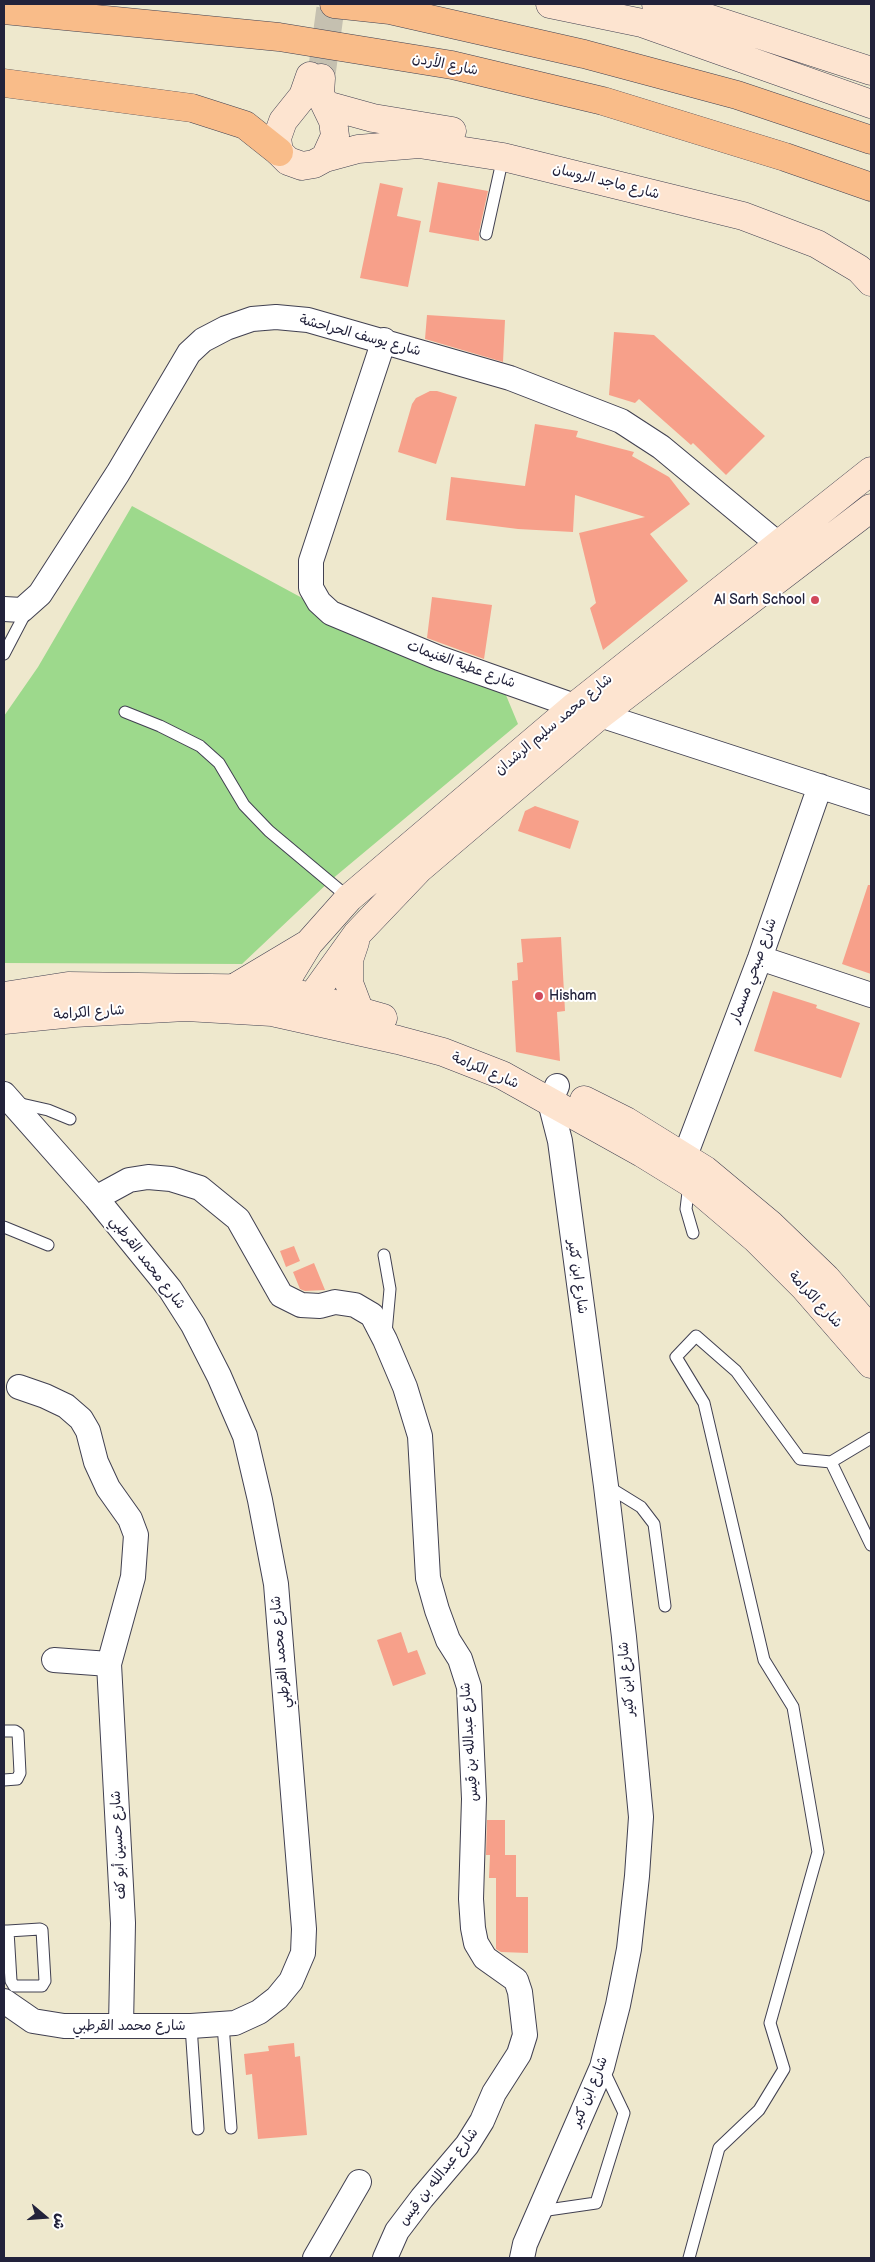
<!DOCTYPE html>
<html>
<head>
<meta charset="utf-8">
<style>
	body { margin:0 }
	#map { position:relative; width:875px; height:2262px; overflow:hidden; background:#eee8cd; font-family:"Balsamiq Sans","Playpen Sans Arabic",sans-serif }
	canvas { display:block }
	.frame { position:absolute; inset:0; border:5px solid #22223b; pointer-events:none }
	.north { position:absolute; left:20px; top:2192px; width:50px; height:50px; -webkit-text-stroke:4px #fff; paint-order:stroke; rotate:108deg; font-size:14px; font-weight:700; line-height:20px; text-align:center; color:#22223b }
	.north::after { content:''; display:block; margin:auto; width:18px; height:22px; background:#22223b; clip-path:polygon(50% 0,100% 100%,50% 72%,0 100%) }
</style>
</head>
<body>
<div id="map">
<canvas width="875" height="2262"></canvas>
<div class="frame"></div>
<div class="north">ش</div>
</div>
<script>
const g = document.querySelector('canvas').getContext('2d');
g.lineJoin = 'round';
function fillPath(path, color) { g.fillStyle = color; g.fill(path, 'evenodd'); }
const shape = rows => new Path2D(rows.map(r => 'M' + r).join(''));
function trace(path, color, width, dash) { g.strokeStyle = color; g.lineWidth = width; g.lineCap = dash ? 'butt' : 'round'; g.setLineDash(dash || []); g.stroke(path); }
function label(font, color, halo, rows, align = 'center') {
  g.font = font + ' "Balsamiq Sans","Playpen Sans Arabic",sans-serif'; g.lineWidth = 4; g.setLineDash([]); g.textBaseline = 'middle'; g.strokeStyle = halo; g.fillStyle = color; for (const [text, x, y, turn = 0] of rows) {
    g.save(); g.translate(x, y); g.rotate((+turn || 0) * Math.PI / 180); g.textAlign = isNaN(turn) ? turn : align; if (halo) g.strokeText(text, 0, 0); g.fillText(text, 0, 0); g.restore();
  }
}
fillPath(shape([
	[132,506,354,626,503,688,518,724,331,880,242,964,4,963,4,716,38,667]
]), '#9dd98c');
fillPath(shape([
	[438,182,488,191,479,232,479,241,429,232],
	[380,183,403,188,397,216,421,221,408,287,360,278],
	[427,315,505,320,503,362,425,339],
	[614,332,654,335,765,436,726,475,693,443,691,445,639,399,635,403,609,395],
	[430,391,437,391,457,397,436,464,398,452,412,404,416,398],
	[535,424,578,431,576,437,634,452,632,456,669,477,690,504,650,534,688,581,603,650,590,608,596,603,579,533,645,517,575,495,573,532,518,529,446,520,451,477,525,486],
	[432,597,492,605,484,659,427,638],
	[535,806,579,821,570,849,518,831,525,811],
	[868,885,871,885,871,974,842,964],
	[561,937,565,1011,557,1012,560,1061,516,1052,512,981,518,980,517,963,523,962,521,939],
	[773,991,817,1005,816,1008,860,1023,841,1078,754,1051],
	[294,1246,300,1261,286,1267,280,1251],
	[314,1263,325,1290,305,1291,300,1289,293,1272],
	[401,1632,408,1653,417,1650,426,1674,393,1686,377,1640],
	[487,1820,505,1820,505,1855,516,1855,516,1897,528,1897,528,1953,501,1952,496,1949,496,1878,489,1878,490,1855,486,1855],
	[294,2043,295,2057,300,2056,307,2135,258,2139,252,2074,246,2075,244,2054,269,2051,268,2046]
]), '#f7a08a');
trace(shape([
	[321,78,331,4]
]), '#c5c0b0', 28, [28, 14]);
const lane = shape([
	[486,234,503,157],
	[4,654,27,610],
	[125,712,160,726,200,746,219,763,244,805,269,831,349,898],
	[17,1103,48,1110,70,1119],
	[689,1184,686,1209,693,1233],
	[4,1227,48,1245],
	[384,1255,390,1289,386,1333],
	[831,1462,871,1545],
	[607,1486,641,1507,654,1524,665,1606],
	[4,1731,15,1731,18,1733,20,1773,17,1779,4,1780],
	[4,1931,8,1931,40,1929,42,1930,45,1981,42,1986,14,1986,11,1981,8,1931],
	[223,2025,231,2128],
	[191,2026,198,2129],
	[541,2211,596,2203,624,2113,603,2069],
	[689,2258,719,2148,759,2110,784,2069,770,2023,818,1852,793,1707,764,1660,704,1403,676,1357,696,1336,736,1371,800,1459,831,1462,871,1438]
]);
const street = shape([
	[384,340,311,561,311,588,319,602,331,613,439,658,600,715,871,803],
	[4,609,22,610,40,594,118,473,189,353,203,340,226,328,252,319,276,317,308,320,510,378,621,421,661,447,778,544],
	[760,958,871,995],
	[4,1094,96,1198,170,1289,193,1325,219,1376,245,1436,260,1500,276,1584,304,1929,303,1953,291,1981,277,1998,259,2012,235,2023,191,2026,64,2026,33,2021,4,2001],
	[685,1156,760,958,820,786],
	[96,1198,129,1180,148,1177,171,1179,200,1188,238,1219,281,1295,301,1305,320,1306,335,1302,355,1305,372,1315,385,1340,405,1387,420,1436,428,1578,437,1610,448,1640,460,1659,469,1687,474,1799,471,1899,473,1928,476,1943,485,1958,516,1980,520,1992,525,2035,519,2054,494,2093,482,2121,467,2145,422,2198,397,2231,385,2258],
	[19,1387,45,1396,66,1406,81,1419,88,1431,96,1462,108,1488,130,1519,136,1535,133,1577,109,1664,123,1923,121,2026],
	[54,1660,109,1664],
	[315,2258,359,2182],
	[522,2258,525,2244,602,2067,618,2005,629,1949,637,1876,641,1817,624,1637,606,1486,560,1141,550,1102,557,1086]
]);
const secondary = shape([
	[550,4,642,23,871,104],
	[656,4,683,10,871,71],
	[310,76,303,96,283,121,277,138,279,152,288,161,302,166,314,164,325,158,335,136,333,121,320,94,321,78],
	[326,105,373,118,452,131],
	[325,158,358,149,419,144,503,157,743,216,817,244,859,269,871,282],
	[355,942,349,960,349,983,360,1012],
	[234,988,306,945],
	[4,996,68,986,281,989,383,1018],
	[275,1006,281,989,309,943,349,898,575,706,871,471],
	[301,1012,357,934,419,869,600,715,871,508],
	[4,1020,74,1013,186,1007,272,1012,398,1040,443,1052,502,1075,642,1153,689,1182,756,1239,804,1287,871,1364],
	[584,1100,626,1121,705,1170,771,1225,826,1278,871,1330]
]);
const highway = shape([
	[334,4,390,10,584,54,737,95,871,140],
	[4,10,279,37,452,65,603,101,785,157,871,187],
	[4,83,192,108,245,125,279,152]
]);
trace(lane, '#414051', 13);
trace(street, '#414051', 26);
trace(secondary, '#414051', 29);
trace(highway, '#414051', 29);
trace(lane, '#fff', 11);
trace(street, '#fff', 24);
trace(secondary, '#fde4d0', 28);
trace(highway, '#f9bc89', 28);
for (const [x, y, r, color] of [
	[815,600,5,"#d1495b"],
	[539,996,5,"#d1495b"]
]) { const dot = new Path2D(); dot.arc(x, y, r, 0, 2 * Math.PI); g.fillStyle = color; g.fill(dot); trace(dot, '#fff', 2); }
label('14px', '#22223b', '#fff', [
	["شارع الأردن",445,65,11],
	["شارع ماجد الروسان",606,182,14],
	["شارع يوسف الحراحشة",360,336,15],
	["شارع عطية الغنيمات",461,665,20],
	["شارع محمد سليم الرشدان",554,725,-40],
	["شارع صبحي مسمار",754,971,-70],
	["شارع الكرامة",89,1013,-4],
	["شارع الكرامة",485,1071,23],
	["شارع محمد القرطبي",147,1263,52],
	["شارع ابن كثير",577,1277,82],
	["شارع الكرامة",815,1300,47],
	["شارع محمد القرطبي",281,1652,-95],
	["شارع ابن كثير",627,1679,-95],
	["شارع عبدالله بن قيس",470,1742,-94],
	["شارع حسين أبو كف",119,1845,-93],
	["شارع محمد القرطبي",129,2026],
	["شارع ابن كثير",590,2092,-68],
	["شارع عبدالله بن قيس",439,2177,-52]
]);
label('14px', '#22223b', '#fff', [
	["Al Sarh School",805,600],
	["Hisham",549,996,"left"]
], 'right');
</script>
</body>
</html>
